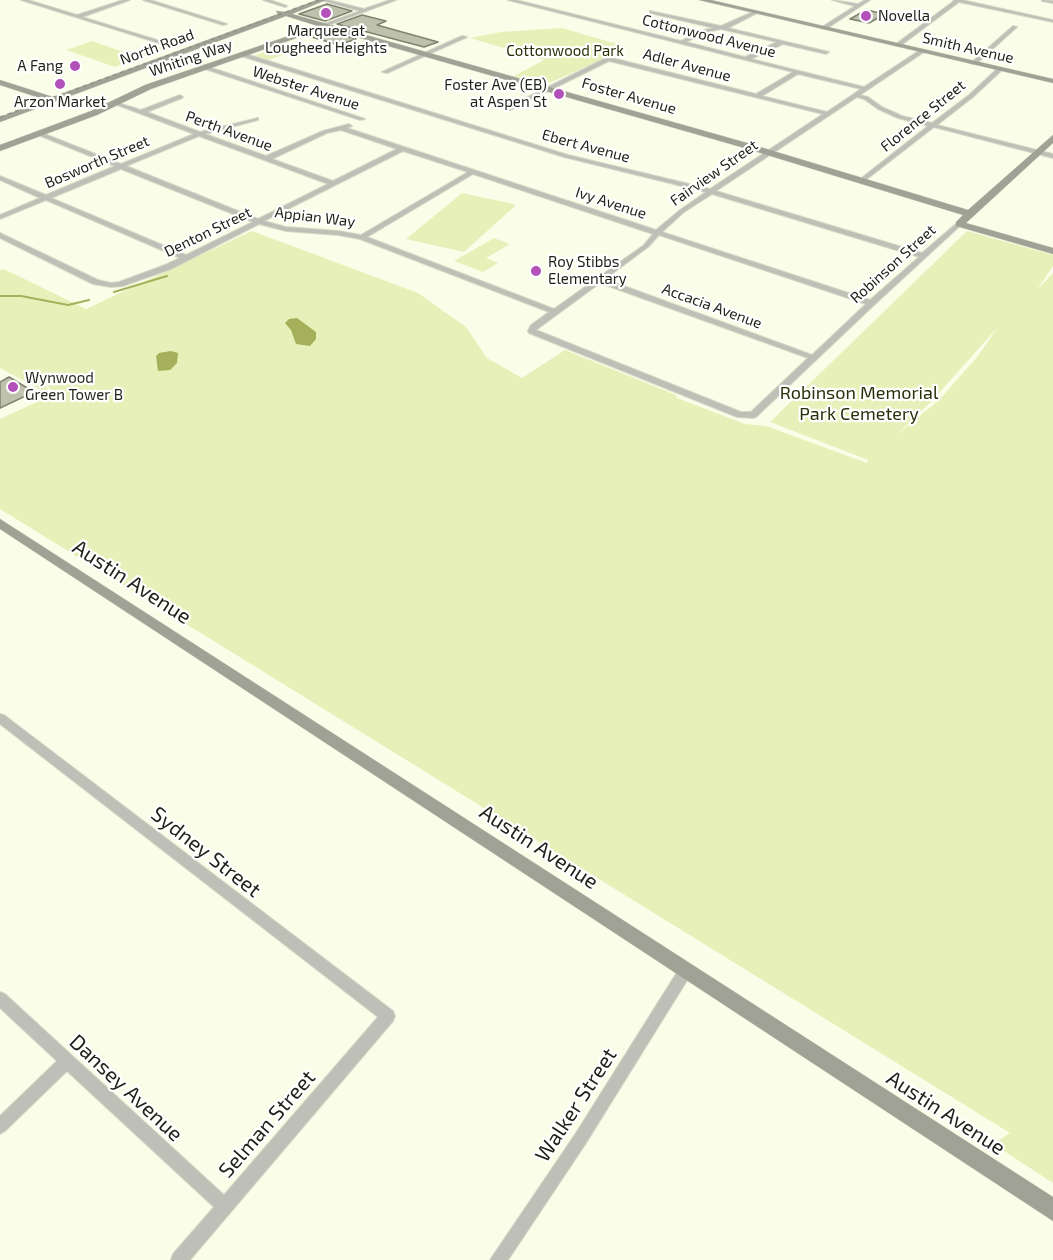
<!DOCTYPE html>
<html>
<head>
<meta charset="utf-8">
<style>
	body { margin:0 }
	canvas { display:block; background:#fafde8 }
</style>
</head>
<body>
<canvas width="1053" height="1260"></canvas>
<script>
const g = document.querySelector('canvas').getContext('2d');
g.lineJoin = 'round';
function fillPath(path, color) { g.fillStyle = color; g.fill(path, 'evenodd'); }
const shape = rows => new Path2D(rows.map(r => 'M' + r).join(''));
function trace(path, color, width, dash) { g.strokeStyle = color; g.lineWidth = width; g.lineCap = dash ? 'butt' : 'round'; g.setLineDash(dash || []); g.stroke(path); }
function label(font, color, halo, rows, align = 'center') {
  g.font = font + ' "Exo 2",sans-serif'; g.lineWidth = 4.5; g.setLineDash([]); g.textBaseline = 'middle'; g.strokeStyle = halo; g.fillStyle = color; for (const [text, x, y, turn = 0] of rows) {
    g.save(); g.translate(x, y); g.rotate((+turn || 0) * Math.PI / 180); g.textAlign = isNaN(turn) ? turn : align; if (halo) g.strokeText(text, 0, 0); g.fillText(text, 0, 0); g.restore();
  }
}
fillPath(shape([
	[562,28,627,47,607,58,544,85,514,76,544,60,470,38,501,32],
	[92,41,127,53,151,45,165,48,115,67,66,50],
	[287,42,304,47,269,60,254,56],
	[462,193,514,204,515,206,464,252,406,239],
	[252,231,418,293,466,327,487,358,522,378,565,350,676,395,677,398,745,424,766,426,867,463,868,460,770,422,967,231,1053,255,1053,266,1037,290,1053,273,1053,1183,993,1144,1010,1133,0,509,0,419,54,394,40,376,48,389,43,391,0,368,0,270,4,269,86,309],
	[998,327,978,356,939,400,895,436,931,402],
	[494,238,510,244,486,258,498,263,483,272,454,261]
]), '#e8f0ba');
fillPath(shape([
	[297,318,316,332,316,339,310,346,296,344,291,330,285,323,289,319],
	[171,351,178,353,177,363,170,370,158,371,156,356,159,353]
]), '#a5b05a');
trace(shape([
	[114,292,167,276],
	[0,296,21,296,68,305,89,300]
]), '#a5b05a', 2);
const building = shape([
	[327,4,352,11,325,21,299,14,327,4],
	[866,10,885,14,869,23,850,19,866,10],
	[362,15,386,21,377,25,438,42,424,47,337,24,362,15],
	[325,30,356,39,339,45,308,36,325,30],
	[9,377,34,392,0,408,0,382,9,377]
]);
fillPath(building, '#bec2ad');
trace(building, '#808370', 1.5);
const street = shape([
	[21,0,28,0,77,15,123,0,130,0,82,17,170,44,165,45,21,0],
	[143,0,150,0,227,24,223,25,143,0],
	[263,0,270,0,287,6,285,7,263,0],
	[321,0,328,0,364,9,390,0,396,0,326,26,324,24,360,11,321,0],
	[508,0,516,0,681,41,704,30,714,28,650,13,650,11,721,26,755,11,757,13,728,28,829,52,826,54,783,44,751,59,864,87,920,50,924,50,924,52,860,95,868,97,882,107,902,116,932,123,969,95,998,68,1002,68,1002,70,973,97,937,125,1053,154,1053,158,934,127,863,182,859,182,859,180,928,126,898,118,878,109,864,99,857,97,716,191,922,253,957,223,962,224,874,305,756,417,753,418,737,417,529,333,528,331,531,325,549,312,360,239,338,235,286,231,259,224,171,269,123,286,111,287,93,284,0,238,0,233,2,234,98,280,111,283,119,282,165,265,180,258,46,200,0,219,0,215,40,198,0,180,0,176,46,195,115,166,38,135,38,133,42,133,121,164,194,134,112,103,112,101,141,110,180,95,183,97,182,98,147,112,200,132,258,118,258,120,205,134,266,156,323,131,349,124,352,126,347,128,656,230,680,210,706,192,564,157,241,56,243,53,568,155,710,189,823,114,609,61,510,110,506,110,506,108,608,57,756,94,793,72,508,0],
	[721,29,777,42,745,57,686,42,707,32,721,29],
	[798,74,861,89,827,112,762,96,798,74],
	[341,130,397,149,333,181,272,159,327,133,341,130],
	[199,136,264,160,328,184,258,219,126,166,199,136],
	[403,151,468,172,361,235,338,231,286,227,264,221,403,151],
	[121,169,253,222,186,255,51,198,121,169],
	[473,174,653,234,644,245,554,309,367,237,473,174],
	[712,194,919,257,870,300,662,232,684,212,712,194],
	[659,235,866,304,812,355,605,279,648,247,659,235],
	[600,283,808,358,751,412,741,412,536,330,600,283],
	[832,0,858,4,865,0,870,0,826,29,822,29,822,27,855,6,832,0],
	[953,0,962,0,1053,20,1053,22,959,2,900,46,896,46,896,44,954,1,953,0],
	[1042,0,1053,1,1053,3,1042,1,1042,0],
	[1013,26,1017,27,976,64,972,64,972,62,1013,26],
	[462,36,467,37,387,73,382,72,462,36],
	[205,67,209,67,365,119,360,120,205,69,205,67],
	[0,714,4,715,393,1011,395,1016,393,1021,190,1260,171,1260,173,1254,214,1207,67,1071,5,1131,0,1134,0,1116,57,1061,0,1008,0,992,5,994,224,1195,378,1017,0,724,0,714],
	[686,964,691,966,693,970,691,974,586,1143,508,1260,490,1260,576,1133,681,966,686,964]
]);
const secondary = shape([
	[317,0,326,0,292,14,747,143,968,210,1053,135,1053,143,966,223,1053,248,1053,254,956,226,956,222,963,215,741,147,325,28,151,89,97,115,0,151,0,145,91,111,145,85,318,26,286,16,0,122,0,117,46,100,0,85,0,80,53,97,278,14,276,11,285,12,317,0],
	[699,0,711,0,1053,79,1053,83,699,0],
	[0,519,1053,1197,1053,1221,0,529,0,519]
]);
trace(street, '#d7dac7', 2);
trace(secondary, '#d7dac7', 1);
fillPath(street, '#bebfb6');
fillPath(secondary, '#a0a295');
trace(shape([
	[0,117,319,0]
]), '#929486', 1.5, [4, 4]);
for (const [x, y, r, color] of [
	[326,13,6,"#b251b9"],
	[866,16,6,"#b251b9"],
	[75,66,6,"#b251b9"],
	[60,84,6,"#b251b9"],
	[559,94,6,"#b251b9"],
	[536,271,6,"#b251b9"],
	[13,387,6,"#b251b9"]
]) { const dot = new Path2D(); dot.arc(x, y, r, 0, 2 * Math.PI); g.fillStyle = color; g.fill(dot); trace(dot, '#fff', 2); }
label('15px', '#1f2018', '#fff', [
	["Novella",878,16],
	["Marquee at",326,31,"center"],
	["Lougheed Heights",326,48,"center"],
	["A Fang",63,66,"right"],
	["Foster Ave (EB)",547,85,"right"],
	["at Aspen St",547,102,"right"],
	["Arzon Market",60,102,"center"],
	["Roy Stibbs",548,262],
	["Elementary",548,279],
	["Wynwood",25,378],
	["Green Tower B",25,395]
], 'left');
label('15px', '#1f2018', '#fff', [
	["Cottonwood Avenue",709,36,14],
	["North Road",157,47,-20],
	["Smith Avenue",968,48,13],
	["Whiting Way",191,58,-19],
	["Adler Avenue",687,65,15],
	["Webster Avenue",306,88,18],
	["Foster Avenue",629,96,16],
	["Florence Street",923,116,-39],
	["Perth Avenue",229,131,20],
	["Ebert Avenue",586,146,15],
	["Bosworth Street",97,162,-23],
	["Fairview Street",714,173,-35],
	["Ivy Avenue",611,203,18],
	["Appian Way",315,217,7],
	["Denton Street",208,232,-26],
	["Robinson Street",893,264,-42],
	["Accacia Avenue",712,306,20]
]);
label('15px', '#2b2f09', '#fff', [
	["Cottonwood Park",565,51]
]);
label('18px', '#2b2f09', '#fff', [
	["Robinson Memorial",859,393],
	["Park Cemetery",859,414]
]);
label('21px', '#1f2018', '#fff', [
	["Austin Avenue",132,582,33],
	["Austin Avenue",539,847,33],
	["Sydney Street",206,852,38],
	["Dansey Avenue",126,1088,43],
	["Walker Street",576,1105,-57],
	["Austin Avenue",946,1113,33],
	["Selman Street",267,1124,-49]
]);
</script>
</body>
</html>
